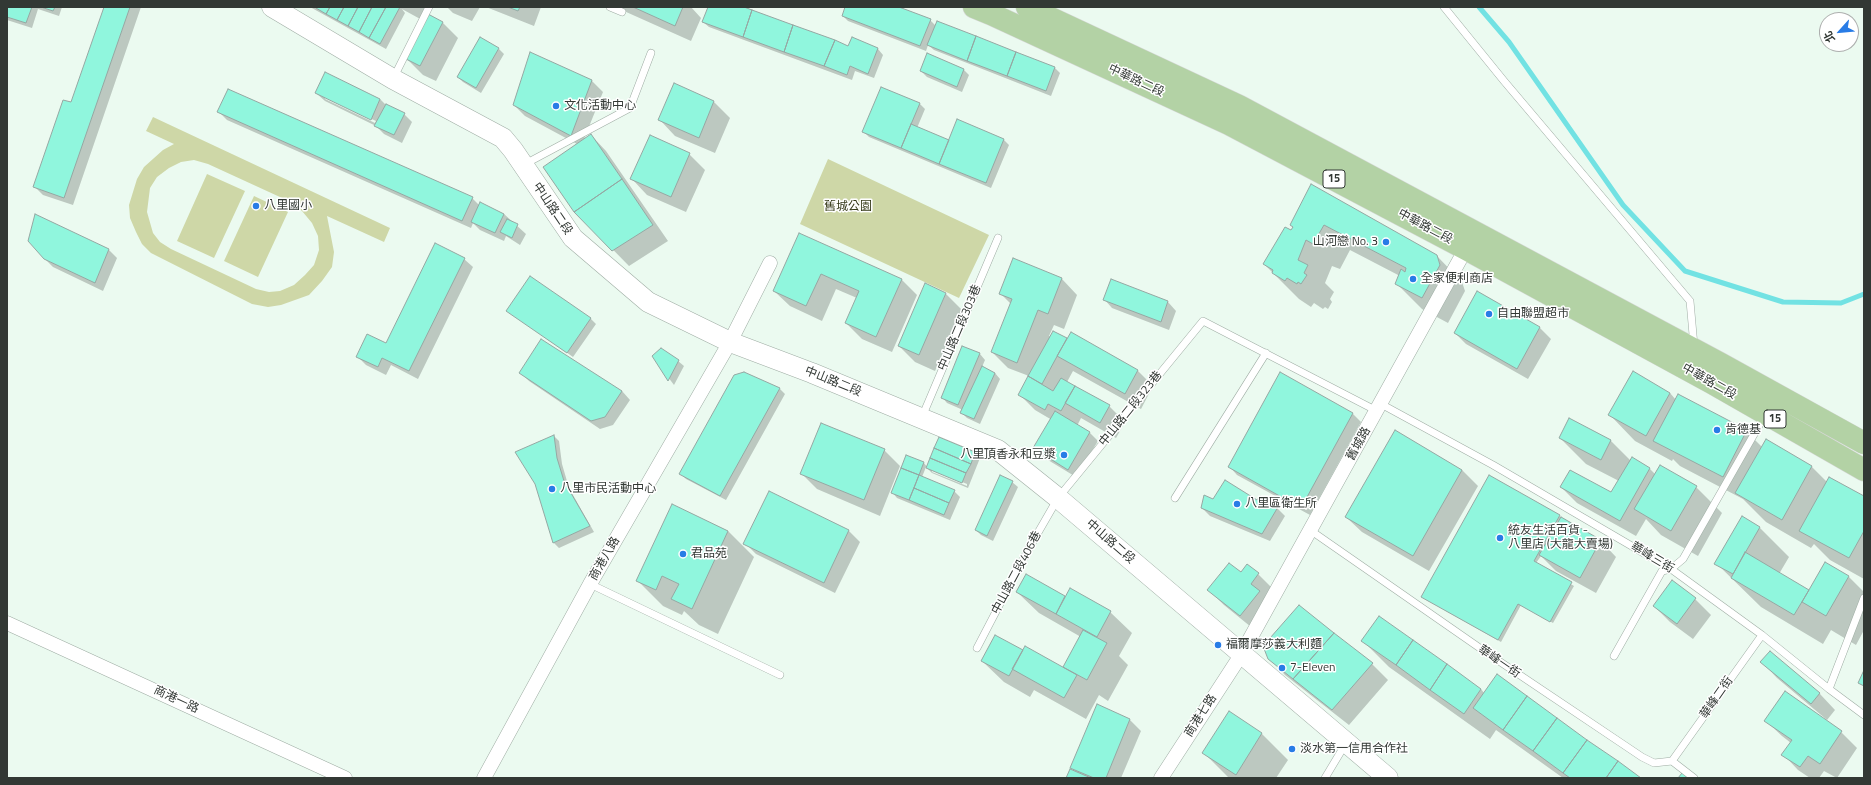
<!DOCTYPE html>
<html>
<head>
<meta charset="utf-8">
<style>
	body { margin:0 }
	#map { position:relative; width:1871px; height:785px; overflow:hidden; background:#ebfaf0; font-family:"Titillium Web","Noto Sans TC",sans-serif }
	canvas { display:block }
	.frame { position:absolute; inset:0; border:8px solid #323834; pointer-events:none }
	.north { position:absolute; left:1819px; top:12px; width:40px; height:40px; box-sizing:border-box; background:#fff; border:1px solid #adafae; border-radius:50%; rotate:243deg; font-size:11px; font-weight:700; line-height:16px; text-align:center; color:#323834 }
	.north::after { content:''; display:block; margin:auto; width:14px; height:18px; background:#287ce6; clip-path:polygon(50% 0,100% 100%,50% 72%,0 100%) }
</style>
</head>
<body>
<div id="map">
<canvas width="1871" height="785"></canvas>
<div class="frame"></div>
<div class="north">北</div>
</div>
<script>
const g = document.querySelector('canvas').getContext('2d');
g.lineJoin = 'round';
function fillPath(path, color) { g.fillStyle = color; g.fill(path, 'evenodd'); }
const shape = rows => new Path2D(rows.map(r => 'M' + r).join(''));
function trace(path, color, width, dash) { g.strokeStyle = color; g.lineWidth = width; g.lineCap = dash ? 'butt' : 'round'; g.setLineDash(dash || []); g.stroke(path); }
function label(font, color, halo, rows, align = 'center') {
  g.font = font + ' "Titillium Web","Noto Sans TC",sans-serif'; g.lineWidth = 3; g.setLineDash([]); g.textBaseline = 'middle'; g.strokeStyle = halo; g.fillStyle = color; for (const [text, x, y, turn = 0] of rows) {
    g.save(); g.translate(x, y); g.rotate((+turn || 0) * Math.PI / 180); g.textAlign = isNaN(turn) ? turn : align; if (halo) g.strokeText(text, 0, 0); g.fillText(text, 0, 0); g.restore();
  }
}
fillPath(shape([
	[153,117,390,228,384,242,327,216,334,252,332,267,322,281,309,295,281,305,268,307,252,304,151,253,142,244,136,232,130,218,129,205,137,179,144,167,163,150,174,144,146,131],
	[194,160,208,164,293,203,302,211,312,223,318,236,319,250,314,265,305,275,294,285,280,291,269,292,256,289,171,249,160,242,153,233,147,212,150,188,157,177,169,168,181,162],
	[828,159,989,235,959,298,800,224],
	[207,174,245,191,214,258,177,241],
	[254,196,288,212,258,277,224,261]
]), '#ced7a7');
fillPath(shape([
	[7,7,62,7,59,16,38,9,32,28,7,20],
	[105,7,141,7,73,205,43,195,34,186,72,104],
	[310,7,429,7,422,20,402,9,405,13,386,49],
	[447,7,480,7,472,21,453,13],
	[486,7,541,7,534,26],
	[615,7,691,7,701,18,691,41],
	[709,7,741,7,849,47,852,39,878,49,883,55,874,78,855,71,852,80,709,27,703,22],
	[846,7,896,7,930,20,936,26,937,22,1055,68,1060,73,1051,96,934,50,928,45,926,51,848,21,843,16],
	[442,22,458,38,436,81,423,75,407,59],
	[499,49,504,54,481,93,463,82,458,77],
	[531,54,592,81,603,92,584,139,591,135,606,151,668,241,629,266,575,211,577,144,525,116,514,105],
	[964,70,969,75,962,92,927,77,921,71],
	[675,85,714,102,730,118,715,153,675,136,660,120],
	[316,93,380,99,386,105,404,114,412,122,402,143,384,134,376,126,325,101],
	[325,97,376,121,375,123,325,99],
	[919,103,925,109,917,128,949,141,1004,140,1009,145,991,188,869,137,864,132],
	[219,112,472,198,480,206,504,214,526,234,520,245,506,236,504,241,480,230,473,223,471,228,227,120],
	[689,154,705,170,686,212,647,195,632,179],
	[1312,185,1436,255,1462,282,1465,291,1448,323,1422,309,1396,283,1400,276,1350,250,1340,269,1332,266,1325,283,1334,292,1330,299,1332,302,1328,309,1325,307,1323,309,1314,303,1311,307,1299,299,1264,264,1291,232],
	[799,234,901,279,917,295,892,352,862,339,846,323,857,298,836,289,822,321,790,306,774,291],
	[109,250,117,258,103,291,53,267,44,258],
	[464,259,473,267,418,379,391,365,386,375,366,365,358,357,386,345],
	[1062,279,1077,295,1064,329,1054,325,1049,336,1051,337,1053,332,1137,370,1153,386,1141,409,1073,371,1067,382,1109,406,1125,422,1116,438,1081,418,1077,426,1090,433,1098,441,1076,477,1043,457,1034,448,1052,420,1035,410,1019,394,1029,376,1008,368,992,352,1011,304,1000,293],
	[1111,280,1168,302,1176,311,1169,330,1112,308,1104,299],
	[925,285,946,294,962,310,935,371,915,362,899,346],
	[1478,292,1540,328,1551,339,1528,379,1466,344,1455,333],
	[508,311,590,318,596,324,573,357],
	[963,347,980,354,985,360,982,367,995,373,1000,379,980,424,967,418,962,413,963,410,947,403,942,397],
	[653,357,678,361,684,366,674,385],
	[521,373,622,391,630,400,613,425,600,429,529,381],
	[744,373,780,389,785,394,726,500,686,479,681,474],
	[1670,393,1676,400,1746,431,1762,447,1766,441,1812,467,1827,482,1864,497,1864,579,1830,560,1814,544,1811,548,1766,522,1743,499,1680,466,1673,459,1672,461,1635,441,1610,415],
	[1353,414,1361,422,1310,515,1237,475,1229,466],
	[1570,419,1611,441,1631,461,1650,469,1655,474,1696,487,1722,513,1698,556,1661,535,1646,519,1636,536,1577,503,1561,487,1612,493,1619,481,1586,464,1560,438],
	[821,424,884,450,900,466,880,516,817,489,801,473],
	[554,436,559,441,562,464,569,488,594,532,559,548,553,542],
	[939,438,975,453,980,458,968,488,932,473,926,467,922,477,954,491,960,497,950,520,897,498,892,492,907,456,924,463,927,467],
	[932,469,967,484,967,486,932,472],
	[1462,470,1478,486,1429,571,1362,532,1346,517],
	[1012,482,1018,487,993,541,981,535,976,530],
	[769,492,849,531,860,542,835,593,756,554,745,543],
	[1213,500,1258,501,1277,508,1285,516,1270,541,1210,516,1202,508],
	[672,505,728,531,754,557,718,634,699,625,684,611,682,615,663,606,637,580],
	[1559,516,1601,541,1616,557,1596,593,1556,571,1541,556,1536,563,1574,586,1553,623,1521,605,1501,642,1425,599],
	[1742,518,1760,528,1789,557,1779,574,1809,591,1825,563,1849,577,1864,592,1864,630,1856,645,1831,630,1823,644,1761,607,1716,563],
	[1241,573,1258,574,1274,590,1256,631,1224,605,1209,590],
	[1026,576,1066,597,1110,612,1132,633,1119,656,1128,665,1108,701,1099,695,1086,719,1034,690,1030,697,1004,682,982,661,1023,651,1064,668,1081,637,1039,613,1017,592],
	[1695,599,1711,615,1693,639,1670,622,1654,606],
	[1299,607,1372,664,1388,680,1349,725,1285,675,1269,658],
	[1363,641,1481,689,1484,693,1639,778,1563,778,1496,730,1490,739,1389,667],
	[1770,653,1820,694,1835,710,1827,720,1777,678,1762,662],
	[1785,693,1841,732,1857,748,1837,778,1824,771,1819,778,1810,778,1798,770,1783,754,1791,743,1782,736,1766,721],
	[1097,706,1130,720,1141,731,1121,778,1067,778,1076,772,1071,768],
	[1229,713,1262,734,1288,760,1276,778,1229,778,1204,753]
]), '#0003');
trace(shape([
	[1479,7,1509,42,1623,205,1685,271,1783,302,1841,303,1864,294]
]), '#72e2e3', 5);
const building = shape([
	[7,7,32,7,26,23,7,17,7,7],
	[41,7,55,7,53,11,41,7],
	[104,7,130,7,64,198,33,187,63,100,71,102,104,7],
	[316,7,330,7,326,14,316,8,316,7],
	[330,7,344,7,337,20,326,14,330,7],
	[344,7,358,7,348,26,337,20,344,7],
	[358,7,372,7,359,32,348,26,358,7],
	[372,7,386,7,369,38,359,32,372,7],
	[386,7,400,7,380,44,369,38,386,7],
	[508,7,520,7,518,11,508,7],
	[633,7,683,7,675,26,633,7],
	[708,7,744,7,752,10,743,37,702,22,708,7],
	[845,7,899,7,931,19,920,46,842,16,845,7],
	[752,10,793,25,784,52,743,37,752,10],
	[428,14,443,22,420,66,406,59,428,14],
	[937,21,976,36,967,61,927,45,937,21],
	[793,25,835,40,824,66,784,52,793,25],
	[976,36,1016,52,1007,76,967,61,976,36],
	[480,37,499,48,476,88,457,77,480,37],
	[852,37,878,48,868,74,850,66,847,75,824,66,835,40,848,46,852,37],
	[530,52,592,80,571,136,513,105,530,52],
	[1016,52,1055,67,1046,91,1007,76,1016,52],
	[927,53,964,69,957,87,920,71,927,53],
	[325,72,380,99,371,120,315,93,325,72],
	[674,83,714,101,699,138,658,120,674,83],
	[881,87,920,103,901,148,862,132,881,87],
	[228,89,473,197,462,221,217,112,228,89],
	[386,104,405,113,394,135,374,126,386,104],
	[957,119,1004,139,986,183,939,164,957,119],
	[911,124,949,140,939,164,901,148,911,124],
	[591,134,622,179,574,212,543,167,591,134],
	[650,135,690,153,671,197,630,179,650,135],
	[622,179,653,225,612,251,574,212,622,179],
	[1311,184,1437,255,1440,265,1422,298,1395,284,1401,269,1405,272,1406,268,1324,225,1313,244,1306,240,1298,260,1308,265,1304,273,1307,275,1301,284,1298,282,1297,284,1287,278,1285,281,1272,273,1273,270,1263,264,1285,227,1291,230,1293,227,1290,225,1311,184],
	[480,202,504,214,495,233,471,222,480,202],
	[35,214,109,249,95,283,44,259,28,241,35,214],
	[507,219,518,224,512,238,500,232,507,219],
	[799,233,902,279,876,337,845,323,859,291,821,274,806,306,773,291,799,233],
	[435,243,465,258,409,371,382,358,378,367,356,357,367,334,386,343,435,243],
	[1013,258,1062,278,1048,314,1038,310,1017,363,991,352,1012,299,999,294,1013,258],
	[530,276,591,318,567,353,506,311,530,276],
	[1111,279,1168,301,1161,322,1103,300,1111,279],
	[925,283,946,293,919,355,898,346,925,283],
	[1477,291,1540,327,1517,369,1454,333,1477,291],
	[1053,331,1067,338,1042,384,1028,376,1053,331],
	[1071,332,1138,370,1125,394,1057,356,1071,332],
	[541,339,622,391,605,417,591,421,519,373,541,339],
	[962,346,980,353,958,405,941,398,962,346],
	[661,348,679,360,668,381,652,356,661,348],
	[982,366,995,373,974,419,960,413,982,366],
	[1633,371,1670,393,1646,436,1608,415,1633,371],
	[744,372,780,388,720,496,679,474,734,375,744,372],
	[1280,372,1353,413,1301,508,1228,467,1280,372],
	[1028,376,1053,391,1061,378,1075,386,1061,411,1048,404,1045,410,1018,395,1028,376],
	[1075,386,1110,405,1100,423,1065,403,1075,386],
	[1678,394,1747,430,1723,477,1653,441,1678,394],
	[1055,411,1090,432,1068,470,1033,448,1055,411],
	[1569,418,1611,440,1601,460,1559,438,1569,418],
	[821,423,885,449,864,500,800,474,821,423],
	[1395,430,1462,470,1413,556,1345,517,1395,430],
	[554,435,557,458,564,481,590,526,553,543,535,484,515,452,554,435],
	[939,437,975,452,971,464,934,448,939,437],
	[1766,439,1812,466,1782,520,1735,493,1766,439],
	[934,448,971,464,966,473,930,458,934,448],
	[906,455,924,462,919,475,901,468,906,455],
	[1632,457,1650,468,1620,521,1560,487,1570,470,1611,492,1632,457],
	[930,458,966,473,962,483,926,468,930,458],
	[1660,465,1697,486,1671,531,1634,509,1660,465],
	[901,468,919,475,909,500,891,493,901,468],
	[919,475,955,490,949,503,914,488,919,475],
	[1000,475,1013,481,987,536,975,530,1000,475],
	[1489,475,1560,515,1534,561,1572,582,1550,622,1518,604,1498,640,1421,597,1489,475],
	[1829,477,1864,496,1864,531,1849,558,1799,531,1829,477],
	[1225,480,1257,500,1260,496,1278,507,1262,534,1201,508,1204,495,1213,499,1225,480],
	[914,488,949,503,944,515,909,500,914,488],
	[769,491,849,530,824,583,743,544,769,491],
	[672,504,728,531,692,609,671,599,679,584,662,576,656,590,636,581,672,504],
	[1742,516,1760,527,1733,574,1714,564,1742,516],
	[1561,517,1601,540,1580,578,1539,555,1561,517],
	[1745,552,1809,590,1794,615,1731,578,1745,552],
	[1825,562,1849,576,1826,616,1802,602,1825,562],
	[1229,563,1241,572,1247,564,1259,573,1251,584,1260,591,1240,616,1207,590,1229,563],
	[1026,574,1065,596,1056,614,1016,592,1026,574],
	[1672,580,1696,598,1677,624,1653,606,1672,580],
	[1070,588,1111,611,1097,637,1056,614,1070,588],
	[1299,605,1334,633,1293,679,1268,659,1263,646,1299,605],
	[1379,616,1413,640,1396,665,1361,641,1379,616],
	[1083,630,1107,643,1087,680,1063,667,1083,630],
	[1334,633,1373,663,1332,710,1293,679,1334,633],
	[995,635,1023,650,1009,676,981,661,995,635],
	[1413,640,1447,664,1430,690,1396,665,1413,640],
	[1025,646,1077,675,1064,698,1012,669,1025,646],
	[1770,651,1820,693,1811,704,1760,662,1770,651],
	[1447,664,1481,689,1464,714,1430,690,1447,664],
	[1864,670,1864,686,1858,683,1864,670],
	[1497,674,1527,696,1503,730,1473,708,1497,674],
	[1785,691,1842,731,1820,764,1808,756,1800,767,1781,755,1792,740,1764,721,1785,691],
	[1527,696,1557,718,1533,751,1503,730,1527,696],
	[1097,704,1130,719,1106,778,1094,778,1070,768,1097,704],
	[1229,711,1262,733,1236,775,1202,753,1229,711],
	[1557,718,1587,740,1563,773,1533,751,1557,718],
	[1587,740,1618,761,1606,778,1570,778,1563,773,1587,740],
	[1618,761,1641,778,1606,778,1618,761],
	[1070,769,1091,778,1066,778,1070,769],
	[1682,773,1689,778,1678,778,1682,773]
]);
fillPath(building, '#90f6dd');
trace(building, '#95a7a2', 1);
const service = shape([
	[610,7,622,12],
	[1444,7,1504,81,1690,301,1694,346],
	[394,77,429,7],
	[525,164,630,108,651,53],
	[1381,404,1493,465,1671,569,1762,635,1829,689,1864,715],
	[922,417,998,238],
	[1175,498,1266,353],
	[1310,530,1487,653,1642,757,1654,763,1672,761,1694,778],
	[590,584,780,675],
	[977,648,1028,550,1058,498,1203,321,1377,411],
	[1614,656,1662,571,1671,569,1683,559,1765,415],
	[1829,689,1864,598],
	[1672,761,1762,635],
	[1325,778,1346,743]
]);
const minor = shape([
	[7,623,345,778],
	[484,778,590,584,730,342,770,263],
	[1161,778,1241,655,1469,243]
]);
const secondary = shape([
	[272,7,393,79,503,138,513,150,573,238,648,302,730,342,812,373,998,450,1058,498,1388,778]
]);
const primary = shape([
	[974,7,991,14,1229,124,1466,249,1712,383,1864,470],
	[1027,7,1239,106,1721,364,1864,443]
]);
trace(service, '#9eaca3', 8);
trace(minor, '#9eaca3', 15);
trace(secondary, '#9eaca3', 21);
trace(primary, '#d6d7d6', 23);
trace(service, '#fff', 7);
trace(minor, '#fff', 14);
trace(secondary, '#fff', 20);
trace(primary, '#b3d2a5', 22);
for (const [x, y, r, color] of [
	[556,106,4,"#287ce6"],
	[256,206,4,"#287ce6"],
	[1386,242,4,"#287ce6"],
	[1413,279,4,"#287ce6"],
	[1489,314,4,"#287ce6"],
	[1717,430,4,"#287ce6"],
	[1064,455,4,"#287ce6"],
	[552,489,4,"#287ce6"],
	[1237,504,4,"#287ce6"],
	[1500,538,4,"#287ce6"],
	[683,554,4,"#287ce6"],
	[1218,645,4,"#287ce6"],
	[1282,668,4,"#287ce6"],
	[1292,749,4,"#287ce6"]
]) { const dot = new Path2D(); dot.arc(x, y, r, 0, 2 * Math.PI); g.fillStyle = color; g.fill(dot); trace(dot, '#fff', 1.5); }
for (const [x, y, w] of [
	[1334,179,22],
	[1775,419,22]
]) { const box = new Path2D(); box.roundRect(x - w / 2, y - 9, w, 18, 3); g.fillStyle = '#fff'; g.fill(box); trace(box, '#323834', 1); }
label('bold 11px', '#323834', null, [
	["15",1334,179],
	["15",1775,419]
]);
label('12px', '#323834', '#fff', [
	["中華路二段",1136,81,25],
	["中山路二段",552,209,56],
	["中華路二段",1425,227,28],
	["中山路二段303巷",960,328,-67],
	["中山路二段",833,382,22],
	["中華路二段",1709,382,29],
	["中山路二段323巷",1131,409,-51],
	["舊城路",1359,444,-61],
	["中山路二段",1110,542,41],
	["華峰三街",1652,558,31],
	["商港八路",605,559,-60],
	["中山路二段406巷",1017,573,-62],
	["華峰一街",1499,662,34],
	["華峰二街",1717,698,-55],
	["商港一路",176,700,25],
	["商港七路",1201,716,-57]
]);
label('12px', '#323834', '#fff', [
	["文化活動中心",564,106],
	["八里國小",264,206],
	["山河戀 No. 3",1378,242,"right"],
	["全家便利商店",1421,279],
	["自由聯盟超市",1497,314],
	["肯德基",1725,430],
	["八里頂香永和豆漿",1056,455,"right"],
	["八里市民活動中心",560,489],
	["八里區衛生所",1245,504],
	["統友生活百貨 -",1508,531],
	["八里店 (大龍大賣場)",1508,545],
	["君品苑",691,554],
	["福爾摩莎義大利麵",1226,645],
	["7-Eleven",1290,668],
	["淡水第一信用合作社",1300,749]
], 'left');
label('12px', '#343817', '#fff', [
	["舊城公園",848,207]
]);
</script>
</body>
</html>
